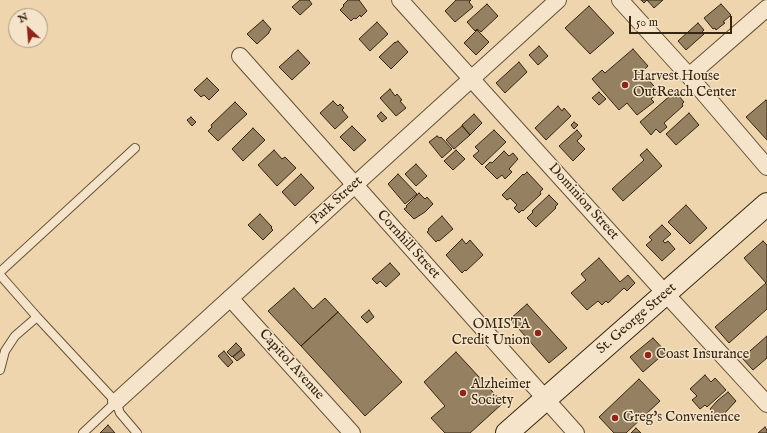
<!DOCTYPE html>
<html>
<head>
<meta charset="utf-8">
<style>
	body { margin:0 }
	#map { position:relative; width:767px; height:433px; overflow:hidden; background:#efd5ad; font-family:"IM FELL English",serif }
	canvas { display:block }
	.north { position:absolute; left:8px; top:8px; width:40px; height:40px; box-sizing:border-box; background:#f5e4ca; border:1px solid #a89880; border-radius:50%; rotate:334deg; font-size:11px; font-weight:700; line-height:16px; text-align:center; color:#342611 }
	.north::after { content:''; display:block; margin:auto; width:14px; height:18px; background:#8f2418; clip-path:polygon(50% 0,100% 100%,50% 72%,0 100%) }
	.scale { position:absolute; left:629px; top:16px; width:103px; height:18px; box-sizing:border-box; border:2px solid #342611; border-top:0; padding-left:5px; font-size:12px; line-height:14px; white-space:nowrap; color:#342611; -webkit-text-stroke:3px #f5e4ca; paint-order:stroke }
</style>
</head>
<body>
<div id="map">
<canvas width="767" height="433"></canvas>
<div class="north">N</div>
<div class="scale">50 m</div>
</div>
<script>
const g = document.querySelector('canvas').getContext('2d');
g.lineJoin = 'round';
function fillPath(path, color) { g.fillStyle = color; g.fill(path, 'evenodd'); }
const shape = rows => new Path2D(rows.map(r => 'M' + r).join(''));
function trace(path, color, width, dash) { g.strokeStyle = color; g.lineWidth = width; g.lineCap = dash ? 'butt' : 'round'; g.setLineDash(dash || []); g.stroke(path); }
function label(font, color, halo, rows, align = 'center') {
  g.font = font + ' "IM FELL English",serif'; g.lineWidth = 3; g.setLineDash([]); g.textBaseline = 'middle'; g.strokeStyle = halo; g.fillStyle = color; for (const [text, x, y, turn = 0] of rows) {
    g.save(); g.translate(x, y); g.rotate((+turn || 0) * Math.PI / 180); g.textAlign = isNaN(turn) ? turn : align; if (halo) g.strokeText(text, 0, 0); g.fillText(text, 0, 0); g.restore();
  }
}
const building = shape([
	[300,0,309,0,312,4,300,15,292,7,300,0],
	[348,0,359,0,367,11,361,17,360,15,356,19,354,18,351,21,340,10,344,6,343,5,348,0],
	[456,0,471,0,469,2,473,7,455,22,445,11,456,0],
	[641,0,663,0,654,8,647,0,644,3,641,0],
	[487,4,498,16,481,32,477,29,475,31,467,22,487,4],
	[721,4,731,15,723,22,725,23,716,30,715,28,713,29,704,18,721,4],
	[589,6,614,33,590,54,565,28,589,6],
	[263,20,271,29,269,32,269,33,257,44,247,34,263,20],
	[377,22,388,34,370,51,359,39,377,22],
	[698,23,704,30,702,32,704,34,686,50,678,41,698,23],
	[477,30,489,42,476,55,464,43,477,30],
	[398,41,408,52,391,69,379,57,395,42,395,43,398,41],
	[539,46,548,56,538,65,529,55,539,46],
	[633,49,648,66,642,72,659,92,651,99,654,102,637,115,627,103,619,110,592,79,602,70,605,73,633,49],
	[298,50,310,63,292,80,279,67,298,50],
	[519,62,527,72,505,93,496,83,519,62],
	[207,78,219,90,209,100,204,95,201,97,194,90,207,78],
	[390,89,395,96,397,94,402,100,400,101,406,108,396,116,380,98,390,89],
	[599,92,606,99,599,105,592,98,599,92],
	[672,94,676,98,678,95,684,102,682,104,683,106,664,123,667,127,660,133,656,129,651,135,640,122,672,94],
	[766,100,767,101,767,140,746,117,766,100],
	[333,101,338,106,340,104,344,108,342,110,348,117,335,129,320,113,333,101],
	[235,102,247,114,218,141,208,131,212,127,211,125,235,102],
	[558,106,562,111,564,108,571,116,546,140,535,128,558,106],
	[381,112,387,118,382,122,377,116,381,112],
	[689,113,699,125,676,145,666,134,689,113],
	[474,114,482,123,470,135,462,125,474,114],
	[191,117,196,122,192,126,187,120,191,117],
	[574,122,578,125,574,129,571,125,574,122],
	[352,126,366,140,354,151,340,137,352,126],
	[462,126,470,135,454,149,446,140,448,138,462,126],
	[253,128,265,140,243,161,232,149,253,128],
	[494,130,506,142,482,165,473,156,479,151,475,147,494,130],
	[577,130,582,136,577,141,585,149,573,161,559,146,577,130],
	[437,136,440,138,441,137,452,149,442,158,429,142,437,136],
	[647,149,662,166,623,201,612,189,644,160,640,155,647,149],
	[274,150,282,159,285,157,296,168,277,186,258,165,274,150],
	[456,150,465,159,453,170,444,161,456,150],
	[504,151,509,156,513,153,518,159,509,169,512,172,505,179,502,175,497,179,485,167,490,162,492,163,504,151],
	[416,164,427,176,416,186,405,174,416,164],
	[527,172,543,189,540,192,541,194,523,211,522,210,519,213,514,208,517,205,510,198,507,200,502,195,523,174,524,175,527,172],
	[301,174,314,188,295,206,282,192,301,174],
	[398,174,417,194,405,204,388,184,398,174],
	[419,193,425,199,427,197,433,204,425,212,414,219,404,209,407,207,406,206,419,193],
	[549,195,558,204,555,207,556,208,536,227,527,218,533,212,532,211,549,195],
	[686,205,707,228,690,244,668,222,686,205],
	[260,214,272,227,271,228,273,230,263,240,248,225,260,214],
	[442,216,453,229,439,241,438,240,436,242,427,232,429,230,428,229,442,216],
	[662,225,671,234,663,241,665,243,668,241,675,249,662,261,646,245,652,240,649,237,662,225],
	[462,239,466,244,470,240,483,255,466,271,465,270,462,273,446,255,462,239],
	[763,241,767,245,767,309,729,343,715,327,766,283,744,258,763,241],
	[599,258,620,282,628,275,635,283,627,291,624,288,608,303,606,301,602,305,598,301,587,310,571,293,586,280,581,274,599,258],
	[390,263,400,274,386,287,380,281,377,284,372,279,390,263],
	[294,288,313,309,325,298,338,312,301,346,268,311,294,288],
	[527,304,567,348,549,363,510,319,527,304],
	[369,310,374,317,367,323,361,317,369,310],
	[338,312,402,382,365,416,301,346,338,312],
	[767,336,767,358,753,370,742,358,767,336],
	[653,338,666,352,643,372,630,357,653,338],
	[236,343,242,349,232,357,227,352,236,343],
	[241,350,245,355,237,361,233,357,241,350],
	[224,351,233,362,228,367,218,356,224,351],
	[456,352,503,403,470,433,445,433,431,418,445,406,424,382,456,352],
	[705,375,711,382,715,378,726,390,707,407,705,405,700,409,692,400,697,396,690,389,705,375],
	[639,379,660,401,626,433,614,433,599,417,639,379],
	[728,392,736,401,724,414,723,413,714,420,710,416,713,413,710,409,717,401,728,392],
	[108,425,115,433,100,433,108,425],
	[765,427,767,430,767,433,758,433,765,427],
	[636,428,641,433,631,433,636,428]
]);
fillPath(building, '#958162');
trace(building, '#342611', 1);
const service = shape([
	[0,272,135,148],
	[0,275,37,317,116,402,120,413,137,433],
	[0,370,5,351,15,336,37,317],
	[83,433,116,402]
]);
const minor = shape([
	[400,0,654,281,767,404],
	[620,0,689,76,767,167],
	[240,56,576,433],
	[689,76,767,8],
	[230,298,352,433],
	[116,402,558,0]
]);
const secondary = shape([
	[507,433,767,204]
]);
trace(service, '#635238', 10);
trace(minor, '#635238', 18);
trace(secondary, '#342611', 24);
trace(service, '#f5e4ca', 8);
trace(minor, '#f5e4ca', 16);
trace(secondary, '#f5e4ca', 22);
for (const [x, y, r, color] of [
	[625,85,4,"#8f2418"],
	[538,333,4,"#8f2418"],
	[648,355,4,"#8f2418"],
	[463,393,4,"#8f2418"],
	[615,418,4,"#8f2418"]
]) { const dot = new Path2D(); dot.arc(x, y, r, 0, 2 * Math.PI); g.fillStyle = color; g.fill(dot); trace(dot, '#f5e4ca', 1.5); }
label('14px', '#342611', '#f5e4ca', [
	["Harvest House",633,77],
	["OutReach Center",633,93],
	["OMISTA",530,325,"right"],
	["Credit Union",530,341,"right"],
	["Coast Insurance",656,355],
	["Alzheimer",471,385],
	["Society",471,401],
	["Greg's Convenience",623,418]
], 'left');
label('14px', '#342611', '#f5e4ca', [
	["Park Street",337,201,-42],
	["Dominion Street",583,202,48],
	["Cornhill Street",408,245,48],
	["St. George Street",637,319,-41],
	["Capitol Avenue",291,365,48]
]);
</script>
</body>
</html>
